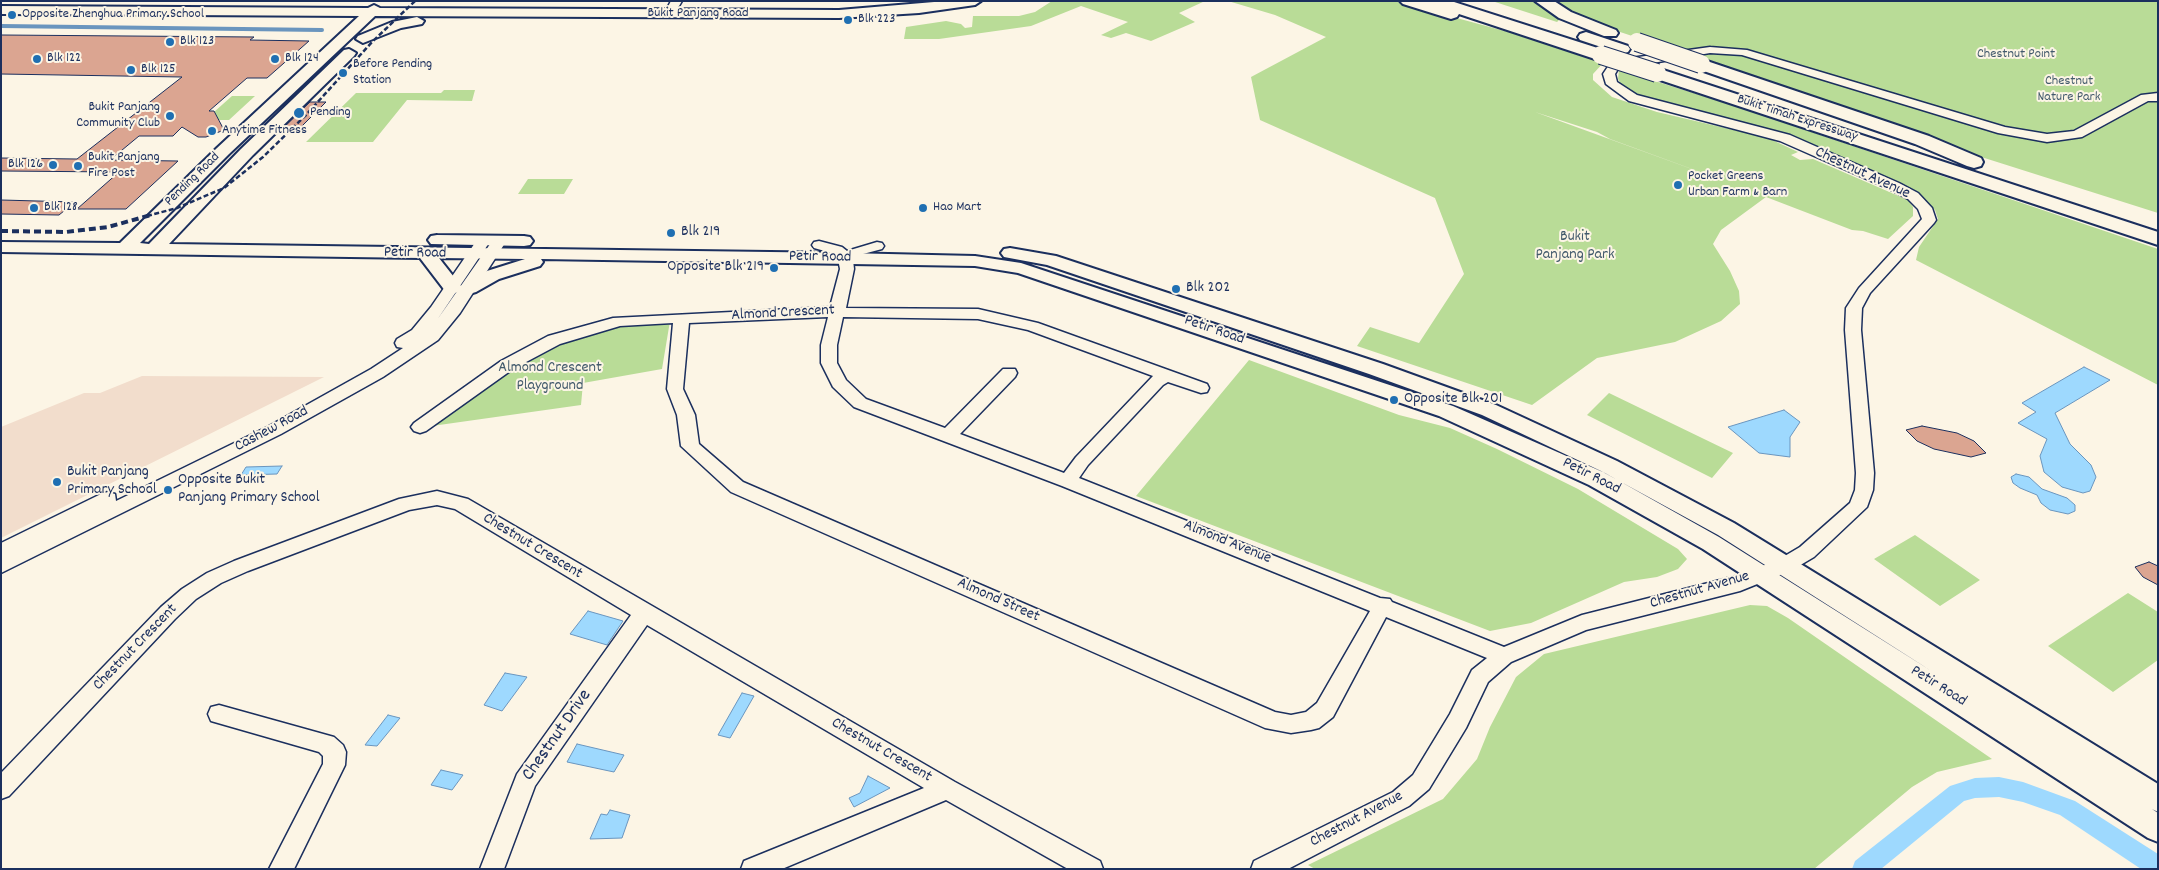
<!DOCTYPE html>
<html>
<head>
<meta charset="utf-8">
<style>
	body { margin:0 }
	#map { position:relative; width:2159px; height:870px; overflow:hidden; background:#fcf5e5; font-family:Dekko,sans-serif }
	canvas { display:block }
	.frame { position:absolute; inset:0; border:2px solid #1b2f5e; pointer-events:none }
</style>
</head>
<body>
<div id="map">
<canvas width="2159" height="870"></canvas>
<div class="frame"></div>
</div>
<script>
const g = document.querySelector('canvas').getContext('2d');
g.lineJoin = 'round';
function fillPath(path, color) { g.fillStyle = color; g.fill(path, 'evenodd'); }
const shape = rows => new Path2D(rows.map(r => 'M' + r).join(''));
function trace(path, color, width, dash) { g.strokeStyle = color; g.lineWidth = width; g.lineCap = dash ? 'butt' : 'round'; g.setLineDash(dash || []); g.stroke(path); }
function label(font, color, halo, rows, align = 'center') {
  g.font = font + ' Dekko,sans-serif'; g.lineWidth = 4; g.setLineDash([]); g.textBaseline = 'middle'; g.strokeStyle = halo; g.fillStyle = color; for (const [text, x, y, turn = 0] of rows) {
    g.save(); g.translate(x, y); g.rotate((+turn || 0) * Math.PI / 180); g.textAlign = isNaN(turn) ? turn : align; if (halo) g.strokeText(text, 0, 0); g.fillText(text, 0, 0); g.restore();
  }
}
fillPath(shape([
	[142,376,324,377,1,538,1,427,84,393,100,393]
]), '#f2ddcc');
fillPath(shape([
	[1052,1,1205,1,1179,13,1195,22,1151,41,1126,33,1111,38,1101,35,1128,22,1081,6,1031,26,939,39,904,39,906,27,946,21,961,24,965,28,972,27,973,16,1019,16,1035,12],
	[1228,1,1394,1,1512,33,1604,62,1593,74,1593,80,1612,97,1657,112,1768,138,1798,152,1791,155,1800,160,1813,159,1908,200,1913,207,1913,216,1888,239,1863,231,1852,230,1766,197,1721,230,1713,244,1730,271,1739,291,1740,304,1721,321,1675,342,1597,358,1532,405,1357,346,1370,327,1419,343,1464,274,1435,198,1260,120,1251,77,1326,37,1275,15],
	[1535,112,1597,132,1610,139,1744,188],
	[1492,1,1537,1,1562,17,1557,22],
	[1554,1,2158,1,2158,213,1852,116,1789,88,1605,27,1572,13],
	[1619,70,1726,103,2158,249,2158,385,1916,260,1919,247,1938,219,1935,210,1914,192,1788,135,1641,97,1622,86,1618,79],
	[444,90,475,90,472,101,407,100,373,142,306,142,356,93,441,93],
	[232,96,255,96,229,120,205,120],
	[528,179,573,179,564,194,518,194],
	[670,321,662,369,583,383,581,405,432,426,519,360,606,325],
	[1249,360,1399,415,1450,428,1497,449,1578,489,1678,549,1687,559,1678,569,1657,577,1624,582,1531,623,1490,631,1136,496],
	[1609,393,1733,453,1712,478,1587,415],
	[1915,535,1980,580,1940,606,1874,559],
	[2128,593,2158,612,2158,660,2113,692,2048,646],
	[1750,605,1767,606,1788,618,1992,759,1937,772,1912,787,1814,869,1315,869,1308,865,1443,799,1477,759,1490,727,1516,677,1544,654]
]), '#b9dc97');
const water = shape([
	[2084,367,2110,380,2055,413,2070,444,2091,465,2096,477,2090,491,2083,493,2062,487,2044,472,2040,456,2047,439,2018,423,2036,412,2022,403,2084,367],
	[1784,410,1800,422,1790,437,1790,457,1759,453,1728,427,1784,410],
	[282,466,277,474,241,475,246,467,282,466],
	[2016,474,2029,477,2042,489,2067,498,2075,505,2075,511,2068,514,2050,510,2041,503,2037,495,2020,488,2013,483,2011,477,2016,474],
	[588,611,623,621,607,645,570,634,588,611],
	[505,673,527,677,502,711,484,705,505,673],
	[742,693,754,696,730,738,718,735,742,693],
	[388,715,400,718,377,746,365,745,388,715],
	[577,744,624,755,614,772,567,762,577,744],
	[441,770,463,775,452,790,431,785,441,770],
	[868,776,890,788,854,807,849,798,860,793,868,776],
	[610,810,630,815,622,838,590,839,601,814,607,815,610,810]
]);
fillPath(water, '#9ed9fe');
trace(water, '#6a95be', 1);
trace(shape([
	[1,26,322,30]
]), '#6a95be', 4);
fillPath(shape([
	[1999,777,2023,782,2075,801,2158,854,2158,869,2141,869,2060,815,2023,802,1999,797,1975,798,1964,801,1881,869,1852,869,1855,861,1950,786,1975,778,1999,777]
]), '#9ed9fe');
const building = shape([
	[1,35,254,37,250,40,309,41,267,78,247,78,209,111,214,111,224,130,206,137,198,137,182,127,173,136,139,136,110,160,178,161,126,209,77,209,119,172,1,171,1,158,77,159,182,77,1,74,1,35],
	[310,102,326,102,295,133,278,133,310,102],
	[1,200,75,202,59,215,1,214,1,200],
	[1922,426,1957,433,1974,441,1986,453,1971,457,1934,449,1917,441,1906,430,1922,426],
	[2149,562,2158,566,2158,585,2143,577,2135,567,2149,562]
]);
fillPath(building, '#dba591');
trace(building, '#1b2f5e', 1);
const minor = shape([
	[671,1,682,1,673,16,665,16,664,14,671,1],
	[1710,47,1747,50,2005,127,2047,134,2074,131,2141,95,2158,93,2158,101,2148,101,2082,137,2047,142,1998,133,1742,55,1710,53,1618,69,1615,74,1617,82,1637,95,1790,135,1899,183,1918,193,1932,208,1936,220,1934,223,1870,293,1862,308,1861,330,1874,473,1873,490,1867,507,1814,557,1792,570,1740,591,1586,630,1511,662,1488,682,1466,728,1429,789,1409,806,1288,869,1251,869,1254,861,1393,792,1413,775,1450,714,1472,670,1487,658,1386,617,1333,717,1319,728,1311,730,1291,733,1265,728,731,492,681,446,677,415,667,389,673,323,620,326,560,344,513,369,426,431,420,433,414,431,411,427,414,423,501,361,548,336,613,318,830,307,840,269,838,259,832,253,814,248,812,245,814,242,819,241,842,247,847,251,877,242,882,243,884,246,882,249,863,254,853,260,854,269,846,308,978,309,1038,323,1207,384,1209,388,1207,392,1201,393,1168,382,1163,385,1088,465,1079,478,1380,598,1390,599,1392,602,1504,647,1582,615,1736,576,1778,560,1800,547,1850,503,1855,490,1856,473,1845,330,1846,308,1859,288,1922,219,1918,209,1908,199,1889,189,1780,141,1629,101,1606,84,1603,74,1609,65,1631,58,1710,47],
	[828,317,821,345,821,363,833,387,854,407,1062,486,1370,611,1317,703,1306,712,1291,715,1275,712,743,482,699,444,695,415,683,389,689,323,828,317],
	[843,317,978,319,1028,330,1153,376,1076,457,1064,473,960,434,1015,377,1017,373,1015,369,1003,369,945,428,866,399,846,380,837,363,837,345,843,317],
	[484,236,491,240,437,320,495,237,500,236,507,240,460,313,438,340,383,377,281,434,1,573,1,543,101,494,108,492,115,494,116,501,269,426,371,369,403,348,397,347,395,343,397,339,412,330,431,307,479,237,484,236],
	[437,491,468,499,955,782,1100,861,1103,869,1068,869,946,800,782,869,741,869,744,861,924,788,647,625,535,786,504,869,480,869,517,774,631,615,455,509,437,505,409,510,248,571,221,583,196,599,175,619,9,796,1,799,1,773,161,607,182,589,207,573,234,561,399,499,437,491],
	[219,705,334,737,343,745,346,752,345,765,294,869,269,869,323,764,323,756,319,752,211,721,208,714,211,707,219,705]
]);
const major = shape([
	[946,1,981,1,975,5,919,13,839,18,375,16,229,154,140,243,149,244,241,149,344,50,349,49,356,53,354,56,253,155,169,244,845,253,975,256,1021,263,1453,406,1605,473,1719,537,1933,672,1718,535,1601,471,1482,415,1369,374,1047,265,1004,257,1001,253,1004,249,1010,248,1056,256,1383,364,1496,405,1617,461,1734,523,2158,784,2158,812,2152,809,2158,813,2158,842,2148,838,1703,549,1589,485,1439,416,1018,273,975,266,541,259,543,262,540,266,499,279,476,292,469,294,461,290,453,294,446,292,420,258,1,252,1,242,120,243,217,148,359,16,1,14,1,6,368,8,374,5,380,8,839,10,946,1],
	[439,258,525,259,487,271,461,286,439,258],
	[417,17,424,21,422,24,401,28,363,43,356,39,358,36,392,22,417,17],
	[437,235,524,236,530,237,533,241,530,245,524,246,431,244,428,240,431,236,437,235]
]);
const highway = shape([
	[1400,1,1451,1,1607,51,1609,55,1607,59,1601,60,1595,59,1459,14,1457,17,1451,19,1403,4,1400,1],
	[1535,1,1554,1,1571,12,1616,30,1618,33,1616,36,1604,36,1559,18,1535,1],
	[1586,32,1628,46,1630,49,1628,52,1622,54,1580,40,1578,37,1580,34,1586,32],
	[1701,59,1929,136,1981,158,1983,162,1981,166,1974,168,1967,166,1915,144,1695,68,1693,64,1695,60,1701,59],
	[1657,68,2158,232,2158,245,1651,77,1649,73,1651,69,1657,68]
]);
trace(minor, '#1b2f5e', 3);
trace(major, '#1b2f5e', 4);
trace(highway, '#1b2f5e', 4);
fillPath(minor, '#fcf5e5');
fillPath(major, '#fcf5e5');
fillPath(highway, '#fcf5e5');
trace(shape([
	[147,216,177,208,224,188,263,157,306,115,372,42,415,1]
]), '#1b2f5e', 2.5, [5, 2.5]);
trace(shape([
	[1,231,66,232,108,227,151,215]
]), '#1b2f5e', 4, [7, 4]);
const highwayBridge = shape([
	[1637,42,1701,64],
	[1601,55,1657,73]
]);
trace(highwayBridge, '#1b2f5e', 20, []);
trace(highwayBridge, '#fcf5e5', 18);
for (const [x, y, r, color] of [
	[12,15,5,"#1f6fb2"],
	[848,20,5,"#1f6fb2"],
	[170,42,5,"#1f6fb2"],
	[37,59,5,"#1f6fb2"],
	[275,59,5,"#1f6fb2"],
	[131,70,5,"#1f6fb2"],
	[343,73,5,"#1f6fb2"],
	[299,113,6,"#1f6fb2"],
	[170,116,5,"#1f6fb2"],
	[212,131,5,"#1f6fb2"],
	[53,165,5,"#1f6fb2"],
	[78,166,5,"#1f6fb2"],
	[1678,185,5,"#1f6fb2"],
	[34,208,5,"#1f6fb2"],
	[923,208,5,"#1f6fb2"],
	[671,233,5,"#1f6fb2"],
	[774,268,5,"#1f6fb2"],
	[1176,289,5,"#1f6fb2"],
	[1394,400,5,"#1f6fb2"],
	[57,482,5,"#1f6fb2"],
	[168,490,5,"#1f6fb2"]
]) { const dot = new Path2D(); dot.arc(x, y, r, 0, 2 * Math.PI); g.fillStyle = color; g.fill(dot); trace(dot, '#fcf5e5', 2); }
label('14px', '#1b2f5e', '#fcf5e5', [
	["Bukit Panjang Road",698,14],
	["Bukit Timah Expressway",1797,119,18],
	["Pending Road",193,180,-44]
]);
label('14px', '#1b2f5e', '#fcf5e5', [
	["Opposite Zhenghua Primary School",22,15],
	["Blk 223",858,20],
	["Blk 123",180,42],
	["Blk 122",47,59],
	["Blk 124",285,59],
	["Before Pending",353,65],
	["Station",353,81],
	["Blk 125",141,70],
	["Bukit Panjang",160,108,"right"],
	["Community Club",160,124,"right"],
	["Pending",310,113],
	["Anytime Fitness",222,131],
	["Bukit Panjang",88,158],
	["Fire Post",88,174],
	["Blk 126",43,165,"right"],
	["Pocket Greens",1688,177],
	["Urban Farm & Barn",1688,193],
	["Blk 128",44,208],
	["Hao Mart",933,208]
], 'left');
label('14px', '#425a6c', '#fcf5e5', [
	["Chestnut Point",2016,55],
	["Chestnut",2069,82],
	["Nature Park",2069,98]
]);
label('16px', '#1b2f5e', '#fcf5e5', [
	["Chestnut Avenue",1862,174,25],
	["Petir Road",415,254,1],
	["Petir Road",820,258,1],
	["Almond Crescent",783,314,-3],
	["Petir Road",1214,331,19],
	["Cashew Road",272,430,-28],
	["Petir Road",1591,477,27],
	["Almond Avenue",1227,543,22],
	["Chestnut Crescent",532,547,31],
	["Chestnut Avenue",1700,591,-16],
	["Almond Street",998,601,24],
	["Chestnut Crescent",136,648,-46],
	["Petir Road",1938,687,32],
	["Chestnut Crescent",881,751,30],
	["Chestnut Avenue",1357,820,-28]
]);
label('16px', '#1b2f5e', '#fcf5e5', [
	["Blk 219",681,233],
	["Opposite Blk 219",764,268,"right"],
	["Blk 202",1186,289],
	["Opposite Blk 201",1404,400],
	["Bukit Panjang",67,473],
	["Primary School",67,491],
	["Opposite Bukit",178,481],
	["Panjang Primary School",178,499]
], 'left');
label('16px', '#425a6c', '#fcf5e5', [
	["Bukit",1575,238],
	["Panjang Park",1575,256],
	["Almond Crescent",550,369],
	["Playground",550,387]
]);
label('19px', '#1b2f5e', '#fcf5e5', [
	["Chestnut Drive",558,736,-55]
]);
</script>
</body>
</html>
